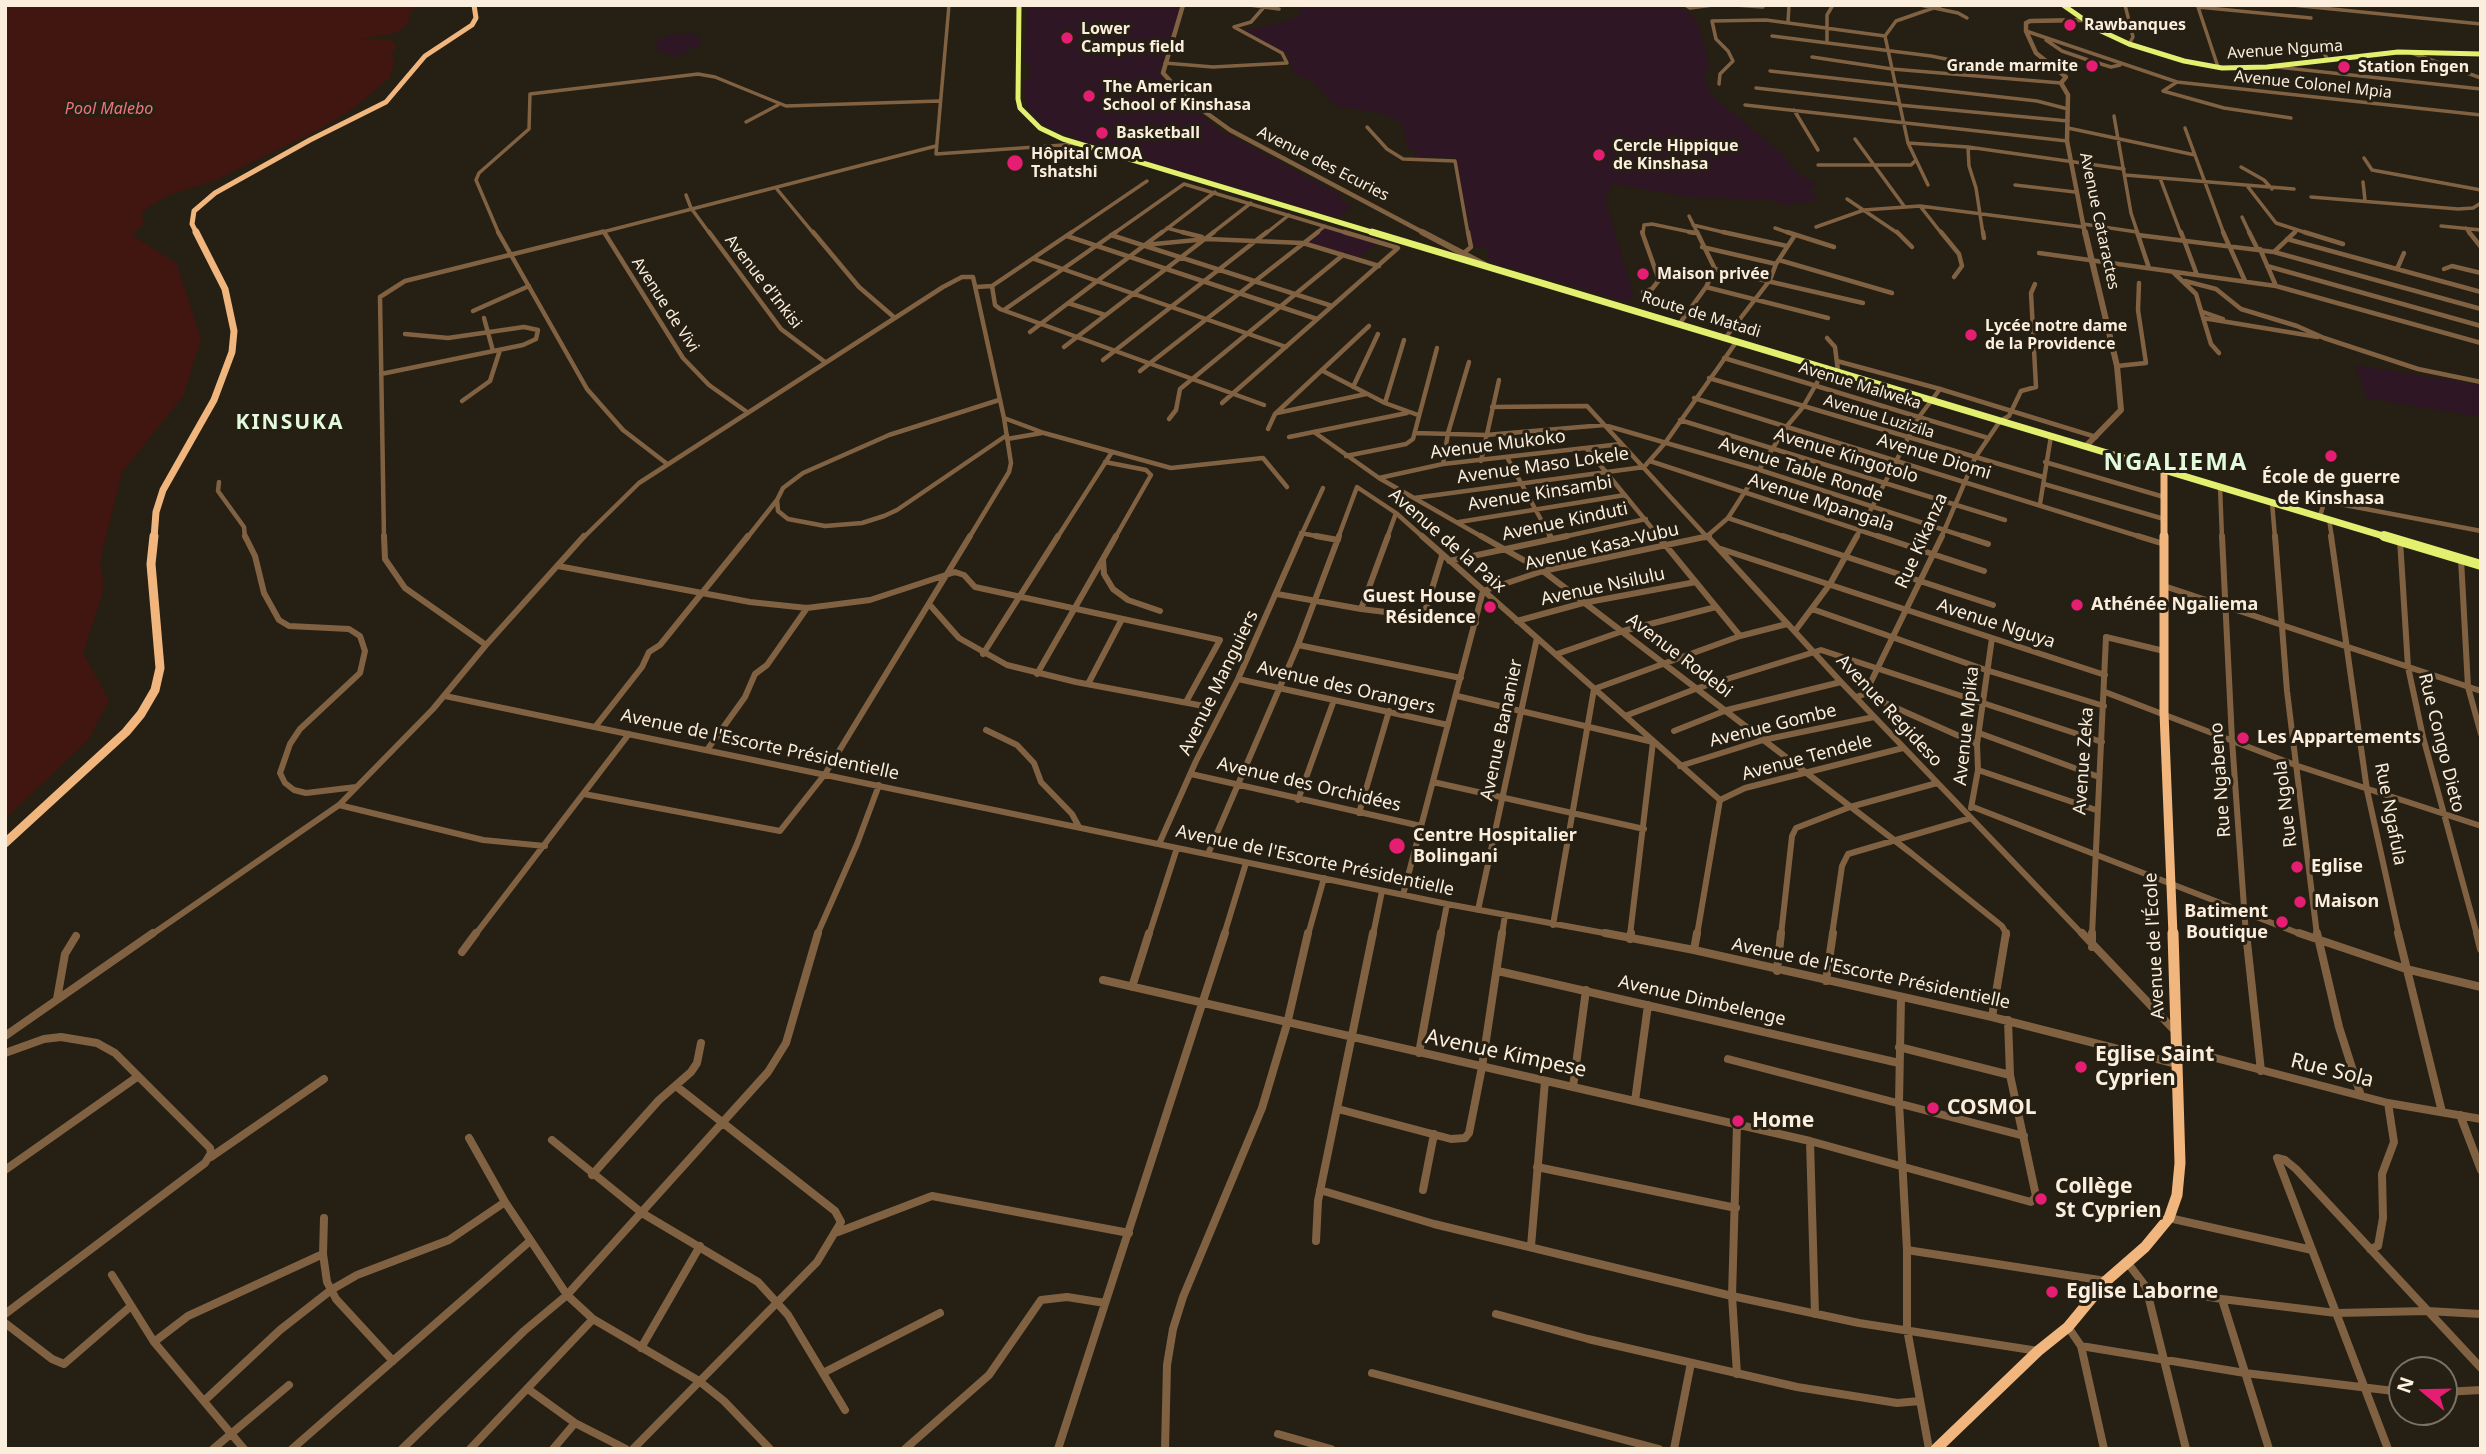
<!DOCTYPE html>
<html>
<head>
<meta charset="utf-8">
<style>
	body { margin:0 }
	#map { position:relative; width:2486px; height:1454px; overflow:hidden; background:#261f13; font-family:"Noto Sans",sans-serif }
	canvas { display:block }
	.frame { position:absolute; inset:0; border:7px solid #fbeedc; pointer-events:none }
	.north { position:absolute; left:2388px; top:1356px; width:70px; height:70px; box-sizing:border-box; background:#261f13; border:2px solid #7b7263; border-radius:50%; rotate:289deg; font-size:19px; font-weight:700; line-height:28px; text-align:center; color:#fbeedc }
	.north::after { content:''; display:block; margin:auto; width:24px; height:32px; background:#e51d73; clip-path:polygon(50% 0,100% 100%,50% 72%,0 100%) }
</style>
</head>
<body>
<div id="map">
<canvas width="2486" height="1454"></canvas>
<div class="frame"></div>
<div class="north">N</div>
</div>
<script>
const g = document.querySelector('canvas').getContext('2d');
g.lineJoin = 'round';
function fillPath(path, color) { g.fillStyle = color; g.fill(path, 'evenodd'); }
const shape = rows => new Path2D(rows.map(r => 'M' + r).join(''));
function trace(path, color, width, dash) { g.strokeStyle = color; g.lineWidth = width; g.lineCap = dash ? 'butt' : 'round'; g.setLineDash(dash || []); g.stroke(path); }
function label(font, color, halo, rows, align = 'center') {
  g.font = font + ' "Noto Sans",sans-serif'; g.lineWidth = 6; g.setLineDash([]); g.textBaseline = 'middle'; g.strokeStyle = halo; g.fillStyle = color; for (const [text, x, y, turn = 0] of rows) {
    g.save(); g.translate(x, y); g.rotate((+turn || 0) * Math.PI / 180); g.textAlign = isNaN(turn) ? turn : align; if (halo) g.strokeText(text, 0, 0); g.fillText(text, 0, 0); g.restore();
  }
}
fillPath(shape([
	[1028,5,1181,5,1160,70,1162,78,1219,130,1341,195,1342,200,1352,207,1338,218,1097,146,1045,126,1028,108,1025,98,1024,79,1030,79,1029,65,1024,64],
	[1300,5,1671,5,1690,13,1699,25,1709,66,1704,72,1710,94,1781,153,1796,172,1818,185,1808,189,1818,199,1801,204,1795,201,1788,206,1769,200,1690,197,1612,184,1605,199,1634,296,1628,302,1489,262,1487,248,1474,248,1456,158,1416,158,1414,151,1407,147,1403,124,1385,114,1336,106,1312,81,1294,74,1288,55,1244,30,1286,22,1304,13,1298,11],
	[675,33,672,36,682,33,686,38,686,33,697,35,700,39,699,48,692,48,682,55,670,55,662,49,662,53,658,53,656,41,669,35,670,40,670,34],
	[1326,227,1377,243,1358,258,1307,242],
	[2355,365,2481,385,2481,417,2367,398]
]), '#2f1624');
fillPath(shape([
	[5,5,417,5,410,13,408,24,398,32,359,40,388,39,395,43,396,49,392,52,394,65,389,78,355,107,320,129,218,179,166,196,142,212,143,224,132,235,177,264,201,339,183,396,122,472,100,561,104,588,83,653,109,700,89,739,5,819]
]), '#411611');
trace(shape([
	[949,5,936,154,1078,144],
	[1249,5,1279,9],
	[1685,5,1690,8,1713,5],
	[1735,5,1763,7],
	[1920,5,1958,13,1967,18],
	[2125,5,2133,37,2129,44],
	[2292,5,2481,24],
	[1788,22,1789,5],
	[2026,31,2177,82,2481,115],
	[1772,36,1931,56,1971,64],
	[2046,40,2062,51,2088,60,2111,67,2120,65],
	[2327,42,2318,43,2328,60],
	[1827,43,1827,15,1833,5],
	[2409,52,2481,78],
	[1812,57,1892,69,2061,83],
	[1165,63,1213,67,1287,63,1282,53,1234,27,1251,22,1264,7],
	[2218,67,2198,7,2311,18],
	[2277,67,2481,89],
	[1770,71,2037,101,2068,109],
	[2177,82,2163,91,2224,108,2291,118],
	[1719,84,1720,74,1733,61,1728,51,1716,39,1712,21,1766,20,1885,36],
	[1756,88,1899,104],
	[1745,105,2067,141],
	[1899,105,2068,121],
	[1794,110,1818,150],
	[2114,116,2131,213,2138,234],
	[746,122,778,105],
	[1367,127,1387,149,1403,159,1455,161,1468,234],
	[2068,128,2195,155],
	[2185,128,2224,234],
	[1855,139,1904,206],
	[1908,143,1968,147,2124,169],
	[1968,147,1969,166,1976,188,1983,234],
	[2364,158,2372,170,2481,190],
	[1818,165,1911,165,1916,160],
	[2241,167,2264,180,2272,189],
	[2125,175,2294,189],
	[2160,178,2181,234],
	[2363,182,2365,200],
	[1928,185,1908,143,1885,36,1896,21,1942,5],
	[2015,185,2075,192],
	[2248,187,2276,223,2310,234],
	[776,188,814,234],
	[686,195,691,208,710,234],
	[2311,197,2458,209,2473,208,2481,203],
	[1847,199,1899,234],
	[1920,206,1942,234],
	[1689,216,1698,234],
	[2242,217,2250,234],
	[2083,224,2137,232],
	[1693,225,1731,234],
	[2441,226,2481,230],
	[1816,227,1864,210,1920,206,2083,227],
	[1167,228,1189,234],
	[1775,228,1792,234],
	[2466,228,2470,234],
	[603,231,605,234],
	[499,234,476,180,479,173,529,129,530,94,698,74,715,77,786,106,939,101],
	[595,234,936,146],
	[1069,234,1147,181],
	[1113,234,1184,184,1350,234],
	[1160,234,1215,192],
	[1211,234,1251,203],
	[1265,234,1289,215],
	[1315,234,1325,226],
	[1643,234,1644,225,1652,224,1695,233],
	[2293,234,2296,231]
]), '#806243', 3.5);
trace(shape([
	[498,232,587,389,623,430,666,463],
	[604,232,683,358,709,385,747,412],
	[709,232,781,329,825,362],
	[813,232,859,287,895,318],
	[1182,232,1202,237],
	[1642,232,1659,280,1652,289,1643,292],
	[1689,232,1695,233],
	[1697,232,1715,269,1863,303],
	[1723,232,1787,246],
	[1787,232,1834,247],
	[1897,232,1912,247],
	[1941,232,1959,254,1962,266,1954,277],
	[1983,232,1984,238],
	[2137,232,2149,268],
	[2181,232,2197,275],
	[2223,232,2245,281],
	[2249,232,2257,248],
	[2304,232,2343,244],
	[2469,232,2481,247],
	[1111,235,1332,306],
	[2138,235,2274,252,2481,309],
	[1067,236,1317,319],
	[2287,239,2481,292],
	[1144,245,1207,239,1303,243,1379,266],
	[1702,247,1776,264],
	[2260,249,2276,286],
	[1465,252,1471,247,1468,232],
	[2274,252,2295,232],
	[2039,253,2276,286,2481,343],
	[1034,259,1286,347],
	[1779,260,1892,293],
	[2267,266,2481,326],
	[2397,269,2404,253],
	[2444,269,2452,266,2481,273],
	[2173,272,2196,294,2211,344,2219,353],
	[2185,281,2216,289,2241,309,2297,326,2324,338,2418,369,2481,382],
	[992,286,1072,232],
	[976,287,992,286,995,305,1000,309,1264,405],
	[1706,287,1828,318],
	[1068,303,1105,315],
	[1004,310,1116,232],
	[473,311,529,286],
	[2203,312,2223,319],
	[484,318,493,351],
	[2203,318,2318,337],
	[1680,323,1706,287,1715,269],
	[1030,332,1162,232],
	[1726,337,1770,280,1776,264,1795,235],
	[1827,338,1835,347,1838,371],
	[1064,347,1214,232],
	[1724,358,1988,438],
	[1103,360,1267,232],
	[1837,361,1940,389,2096,437],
	[2117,366,2146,363,2138,310,2139,283],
	[1140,371,1318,232],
	[1323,371,1385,403,1418,415],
	[381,374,523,345,536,339,538,330,524,327,448,338,405,334],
	[1709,378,2043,477],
	[1353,387,1378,334],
	[1694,398,2144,538],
	[999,400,889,435,803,473,783,488,777,500,778,511,788,519,825,526,862,523,884,516,897,510,1007,435],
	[462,401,490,381,500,350],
	[1222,403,1398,248,1344,232],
	[1385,403,1404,340],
	[1492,407,1587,406,1708,538],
	[1277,413,1366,394],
	[1004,418,1044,433,1171,468,1263,458,1287,487],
	[1169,419,1176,410,1180,389,1343,255],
	[1680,420,2005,520],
	[1268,429,1275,414,1369,326],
	[1314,432,1379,478,1484,538],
	[1415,433,1486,435,1604,425,1760,470,1969,538],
	[1289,437,1407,413],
	[1007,439,1042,433],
	[1587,449,1660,538],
	[1346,456,1406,444,1413,439,1437,348],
	[1508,459,1551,538],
	[1481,461,1499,380],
	[1650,461,1883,538],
	[1105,462,1146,470,1151,475,1115,538],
	[2045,462,2164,497],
	[1443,464,1448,433,1469,362],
	[1379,478,1443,464,1621,444],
	[219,482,218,491,244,527,245,538],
	[2044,484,2164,519],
	[2220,486,2222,538],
	[1414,498,1644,467,1665,443,1737,341],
	[2272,502,2275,538],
	[2040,504,2051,436],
	[2320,516,2324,503,2329,502,2481,531],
	[1728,518,1788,538],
	[2329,519,2332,538],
	[1459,522,1625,495],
	[1301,533,1326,538],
	[384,538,380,297,405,281,602,232],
	[583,538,639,483,943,287,962,277,973,277,1004,418,1011,463,1009,472,969,538],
	[747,538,777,500],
	[1057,538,1112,452],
	[1300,538,1323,488],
	[1338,538,1357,487,1396,513,1424,538],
	[1387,538,1396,513],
	[1558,538,1646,519],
	[1705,538,1728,518,1787,426,1803,407,1826,367],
	[1856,538,1919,417,1940,389],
	[1941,538,1975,458,2000,421,2009,416,2021,391,2036,387,2031,293,2035,284]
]), '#806243', 4.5);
trace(shape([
	[245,536,255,556,264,593,279,620,289,626,349,629,360,636,365,651,360,673,300,729,290,744,280,773,285,783,294,790,306,793,356,787],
	[384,536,385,559,405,588,486,645],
	[1316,536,1338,540],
	[1422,536,1720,800],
	[1481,536,1543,571,1911,853,2002,926,2007,935],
	[1550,536,1552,539],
	[1658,536,1740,636],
	[1707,536,1841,682,2083,935],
	[1783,536,1993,605],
	[1878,536,1984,571],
	[1963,536,1988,544],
	[2138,536,2164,544],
	[2222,536,2232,740,2246,935],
	[2275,536,2287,691,2317,935],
	[2331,536,2367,790,2399,935],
	[2400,540,2408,667,2423,737,2477,935],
	[1718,548,2105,675],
	[2461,559,2468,687,2481,734],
	[1103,560,1104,574,1113,589,1128,600,1160,611],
	[1449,561,1567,536],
	[558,566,750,602,807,608,870,600,955,572,964,575,975,587,1220,640,1186,702],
	[2164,586,2481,691],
	[1277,594,1361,609,1476,623],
	[929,604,959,638,1007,665,1076,682,1209,707],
	[1361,609,1388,536],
	[1812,609,1986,670,2104,706],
	[1424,615,1442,556],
	[1517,621,1583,603,1696,582],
	[1795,631,1830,584,1857,536],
	[1298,645,1461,678],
	[983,654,1058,536],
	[1557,654,1623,631,1716,607],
	[1037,674,1116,536],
	[1238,679,1448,725],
	[1088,684,1122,619],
	[2105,692,2298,766,2481,826],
	[1865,694,1977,744],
	[445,696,1447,904,1615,935],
	[1457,696,1653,742,1630,935],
	[1856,697,1865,694,1942,536],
	[1625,716,1698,688,1821,650,2102,742],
	[595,727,642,667,649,652,660,645,748,536],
	[986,730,1017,745,1034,763,1041,782,1072,814,1079,827],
	[1674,731,1727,710,1841,682],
	[1979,733,2099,777],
	[707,750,745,697,755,674,767,665,807,608],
	[1680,766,1763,740,1874,717],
	[1978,770,2096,810],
	[1191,774,1421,826],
	[1433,782,1644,829],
	[584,794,780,831,825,774,970,536],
	[1298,800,1334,700],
	[1720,800,1745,788,1903,748],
	[339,805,483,840,545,846],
	[1973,807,2303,935],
	[1971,808,1978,770,1977,744,1992,638],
	[1359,813,1389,711],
	[1159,844,1196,761,1238,679,1301,536],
	[1208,854,1298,645,1339,536],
	[1403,895,1483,591,1543,571,1709,536],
	[1478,910,1537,638],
	[1553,925,1594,689,1740,636,1787,624],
	[151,935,339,805,433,709,486,645,584,536],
	[475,935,629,734],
	[817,935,857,844,879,785],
	[1149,935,1177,848],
	[1224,935,1246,863],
	[1308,935,1324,878],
	[1373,935,1382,891],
	[1441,935,1447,904],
	[1502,935,1505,915],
	[1697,935,1720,800],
	[1781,935,1792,836,1796,828,1850,807,1937,783],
	[1832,935,1842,866,1848,854,1971,818],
	[2092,935,2106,637,2164,651]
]), '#806243', 6);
trace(shape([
	[1605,933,1694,950,1992,1017,2177,1064],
	[2082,933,2176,1032],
	[2246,933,2261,1071],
	[2299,933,2406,969,2481,987],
	[2317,933,2339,1027,2361,1096],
	[2398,933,2442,1112],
	[2477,933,2481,949],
	[1630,939,1631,933],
	[2092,947,2092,933],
	[1694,950,1697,933],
	[462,952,476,933],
	[1498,971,1899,1063],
	[1777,971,1781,933],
	[1103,980,1810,1141,2031,1202,2036,1196,2010,1075,2008,1020],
	[1826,981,1833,933],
	[1132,987,1149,933],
	[1901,998,1899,1103,1907,1250,1907,1329,1929,1449],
	[57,999,65,954,76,936],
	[1992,1017,2006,933],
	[5,1036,153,933],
	[1899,1047,2010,1075],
	[2177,1048,2388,1103,2481,1119],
	[5,1053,44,1039,61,1037,97,1043,115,1053,210,1148,211,1153,205,1163,5,1314],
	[1419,1053,1441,933],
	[1728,1059,2024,1136],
	[1573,1087,1586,990],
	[1635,1101,1648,1005],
	[1338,1109,1451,1139,1465,1138,1469,1133,1482,1067,1502,933],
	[2460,1115,2481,1170],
	[1737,1125,1732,1296,1737,1374],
	[469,1138,505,1202,567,1295,593,1319,699,1381,724,1401,770,1449],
	[552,1140,642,1213,758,1282,788,1315,845,1410],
	[1810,1141,1815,1314],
	[211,1157,324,1079],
	[1537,1167,1736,1208],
	[5,1170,137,1077],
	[592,1175,659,1100,691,1072,697,1063,701,1043],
	[1320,1190,1434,1224,1732,1296,1859,1323,2038,1351],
	[1423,1190,1434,1134],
	[324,1218,323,1254,327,1282,336,1299,393,1361],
	[2169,1218,2312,1250],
	[838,1232,932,1196,1129,1233],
	[1316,1241,1318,1201,1373,933],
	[1531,1246,1545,1081],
	[2370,1249,2378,1246,2383,1218,2382,1174,2394,1142,2388,1103],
	[1907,1250,2106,1281],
	[2127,1262,2146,1287,2222,1299,2336,1313,2427,1311,2481,1314],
	[112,1275,154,1342,244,1449],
	[2146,1287,2186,1449],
	[2222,1299,2269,1449],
	[1496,1314,1588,1339,1797,1387,1897,1403,1920,1401],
	[5,1323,52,1359,64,1364,131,1306],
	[2068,1327,2081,1346,2104,1449],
	[154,1342,188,1316,323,1254],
	[2081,1346,2245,1373,2402,1392],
	[641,1348,700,1246],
	[823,1373,940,1313],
	[1372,1373,1659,1449],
	[528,1389,575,1423,626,1449],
	[2444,1392,2481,1390],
	[204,1401,280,1330,331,1290,357,1275,449,1240,505,1202],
	[1278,1434,1331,1449],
	[213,1449,289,1385],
	[292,1449,530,1241],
	[402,1449,524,1331,567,1295,768,1072,786,1043,818,933],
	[470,1449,593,1319],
	[553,1449,575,1423],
	[633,1449,817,1262,841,1222,835,1211,676,1086],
	[905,1449,989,1375,1041,1300,1067,1297,1105,1303],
	[1058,1449,1225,933],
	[1165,1449,1167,1365,1173,1329,1183,1297,1262,1108,1287,1024,1308,933],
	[1674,1449,1691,1363],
	[2388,1449,2277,1158,2285,1160,2296,1169,2481,1368]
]), '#806243', 8);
trace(shape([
	[1183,5,1163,73,1187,99,1230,130,1426,234],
	[2084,20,2030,21,2026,23,2026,31,2036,53,2066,77,2061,83,2068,95,2067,141,2085,234]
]), '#806243', 4.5);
trace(shape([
	[1422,232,1485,265],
	[2085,232,2117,366,2121,410,2086,446]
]), '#806243', 6);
trace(shape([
	[197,234,192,224,194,211,215,193,310,140,386,102,425,56,472,25,476,18,474,5]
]), '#f0b67d', 5);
trace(shape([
	[2164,469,2164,538],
	[154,538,156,512,163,490,214,400,232,352,234,331,225,289,196,232]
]), '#f0b67d', 7);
trace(shape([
	[2164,536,2164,713,2173,935],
	[5,843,126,732,141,714,155,690,160,668,151,564,154,536]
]), '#f0b67d', 9);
trace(shape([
	[1936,1449,2038,1351,2068,1327,2106,1281,2145,1247,2169,1218,2177,1195,2180,1163,2173,933]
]), '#f0b67d', 11);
trace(shape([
	[1019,5,1018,99,1020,108,1040,128,1063,139,1378,234],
	[2063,5,2099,30,2129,44,2184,61,2222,68,2267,67,2398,52,2481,54]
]), '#e2ef6f', 5);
trace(shape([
	[1372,232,2390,538]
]), '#e2ef6f', 7);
trace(shape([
	[2384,536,2481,565]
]), '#e2ef6f', 10);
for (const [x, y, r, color] of [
	[2070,25,7,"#e51d73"],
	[1067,38,7,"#e51d73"],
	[2092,66,7,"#e51d73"],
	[2344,67,7,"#e51d73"],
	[1089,96,7,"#e51d73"],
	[1102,133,7,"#e51d73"],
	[1599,155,7,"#e51d73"],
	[1015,163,9,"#e51d73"],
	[1643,274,7,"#e51d73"],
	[1971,335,7,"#e51d73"],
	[2331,456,7,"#e51d73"],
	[2077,605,7,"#e51d73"],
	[1490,607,7,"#e51d73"],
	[2243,738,7,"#e51d73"],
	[1397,846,9,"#e51d73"],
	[2297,867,7,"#e51d73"],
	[2300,902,7,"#e51d73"],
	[2282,922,7,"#e51d73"],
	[2081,1067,7,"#e51d73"],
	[1933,1108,7,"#e51d73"],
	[1738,1121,7,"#e51d73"],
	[2041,1199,7,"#e51d73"],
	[2052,1292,7,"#e51d73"]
]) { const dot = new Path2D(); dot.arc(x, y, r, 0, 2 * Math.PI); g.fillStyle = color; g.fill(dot); trace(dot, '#261f13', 2.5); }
label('bold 16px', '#fbeedc', '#261f13', [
	["Rawbanques",2084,25],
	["Lower",1081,29],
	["Campus field",1081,47],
	["Grande marmite",2078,66,"right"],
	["Station Engen",2358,67],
	["The American",1103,87],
	["School of Kinshasa",1103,105],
	["Basketball",1116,133],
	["Cercle Hippique",1613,146],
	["de Kinshasa",1613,164],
	["Hôpital CMOA",1031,154],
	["Tshatshi",1031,172],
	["Maison privée",1657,274],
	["Lycée notre dame",1985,326],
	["de la Providence",1985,344]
], 'left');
label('16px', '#fbeedc', '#261f13', [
	["Avenue Nguma",2285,50,-4],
	["Avenue Colonel Mpia",2313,85,6],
	["Avenue des Ecuries",1323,164,27],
	["Avenue Cataractes",2099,221,78],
	["Avenue d'Inkisi",763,282,52],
	["Avenue de Vivi",665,305,57],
	["Route de Matadi",1701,315,17],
	["Avenue Malweka",1860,386,17],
	["Avenue Luzizila",1879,417,17]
]);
label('italic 16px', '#ef757e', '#261f13', [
	["Pool Malebo",109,109]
]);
label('18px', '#fbeedc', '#261f13', [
	["Avenue Mukoko",1498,445,-7],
	["Avenue Kingotolo",1846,456,17],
	["Avenue Diomi",1934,457,17],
	["Avenue Maso Lokele",1543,466,-8],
	["Avenue Table Ronde",1801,470,18],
	["Avenue Kinsambi",1540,494,-9],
	["Avenue Mpangala",1821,503,18],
	["Avenue Kinduti",1565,522,-12],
	["Avenue de la Paix",1447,541,41],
	["Rue Kikanza",1922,541,-66],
	["Avenue Kasa-Vubu",1602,547,-13],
	["Avenue Nsilulu",1603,587,-12],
	["Avenue Nguya",1996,624,18],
	["Avenue Rodebi",1679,656,37],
	["Avenue Manguiers",1219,683,-64],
	["Avenue des Orangers",1346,688,13],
	["Avenue Regideso",1889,711,47],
	["Avenue Gombe",1773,726,-14],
	["Avenue Mpika",1967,726,-84],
	["Avenue Bananier",1502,730,-78],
	["Rue Congo Dieto",2441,743,76],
	["Avenue de l'Escorte Présidentielle",760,745,12],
	["Avenue Tendele",1807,758,-15],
	["Avenue Zeka",2084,761,-86],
	["Rue Ngabeno",2221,780,-94],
	["Avenue des Orchidées",1309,785,13],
	["Rue Ngola",2286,804,-97],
	["Rue Ngafula",2390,814,79],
	["Avenue de l'Escorte Présidentielle",1315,861,12],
	["Avenue de l'École",2155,946,-93],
	["Avenue de l'Escorte Présidentielle",1871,974,12],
	["Avenue Dimbelenge",1702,1001,13]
]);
label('bold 18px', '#fbeedc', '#261f13', [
	["École de guerre",2331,478,"center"],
	["de Kinshasa",2331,499,"center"],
	["Guest House",1476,597,"right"],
	["Résidence",1476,618,"right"],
	["Athénée Ngaliema",2091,605],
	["Les Appartements",2257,738],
	["Centre Hospitalier",1413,836],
	["Bolingani",1413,857],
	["Eglise",2311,867],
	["Maison",2314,902],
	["Batiment",2268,912,"right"],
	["Boutique",2268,933,"right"]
], 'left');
g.letterSpacing = '2px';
label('bold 21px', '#e2fbdd', '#261f13', [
	["KINSUKA",290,423]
]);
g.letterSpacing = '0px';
label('21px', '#fbeedc', '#261f13', [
	["Avenue Kimpese",1506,1054,12],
	["Rue Sola",2332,1071,14]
]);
label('bold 21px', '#fbeedc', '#261f13', [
	["Eglise Saint",2095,1055],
	["Cyprien",2095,1079],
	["COSMOL",1947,1108],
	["Home",1752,1121],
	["Collège",2055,1187],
	["St Cyprien",2055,1211],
	["Eglise Laborne",2066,1292]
], 'left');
g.letterSpacing = '2px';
label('bold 24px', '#e2fbdd', '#261f13', [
	["NGALIEMA",2176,463]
]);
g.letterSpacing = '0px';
</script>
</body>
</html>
